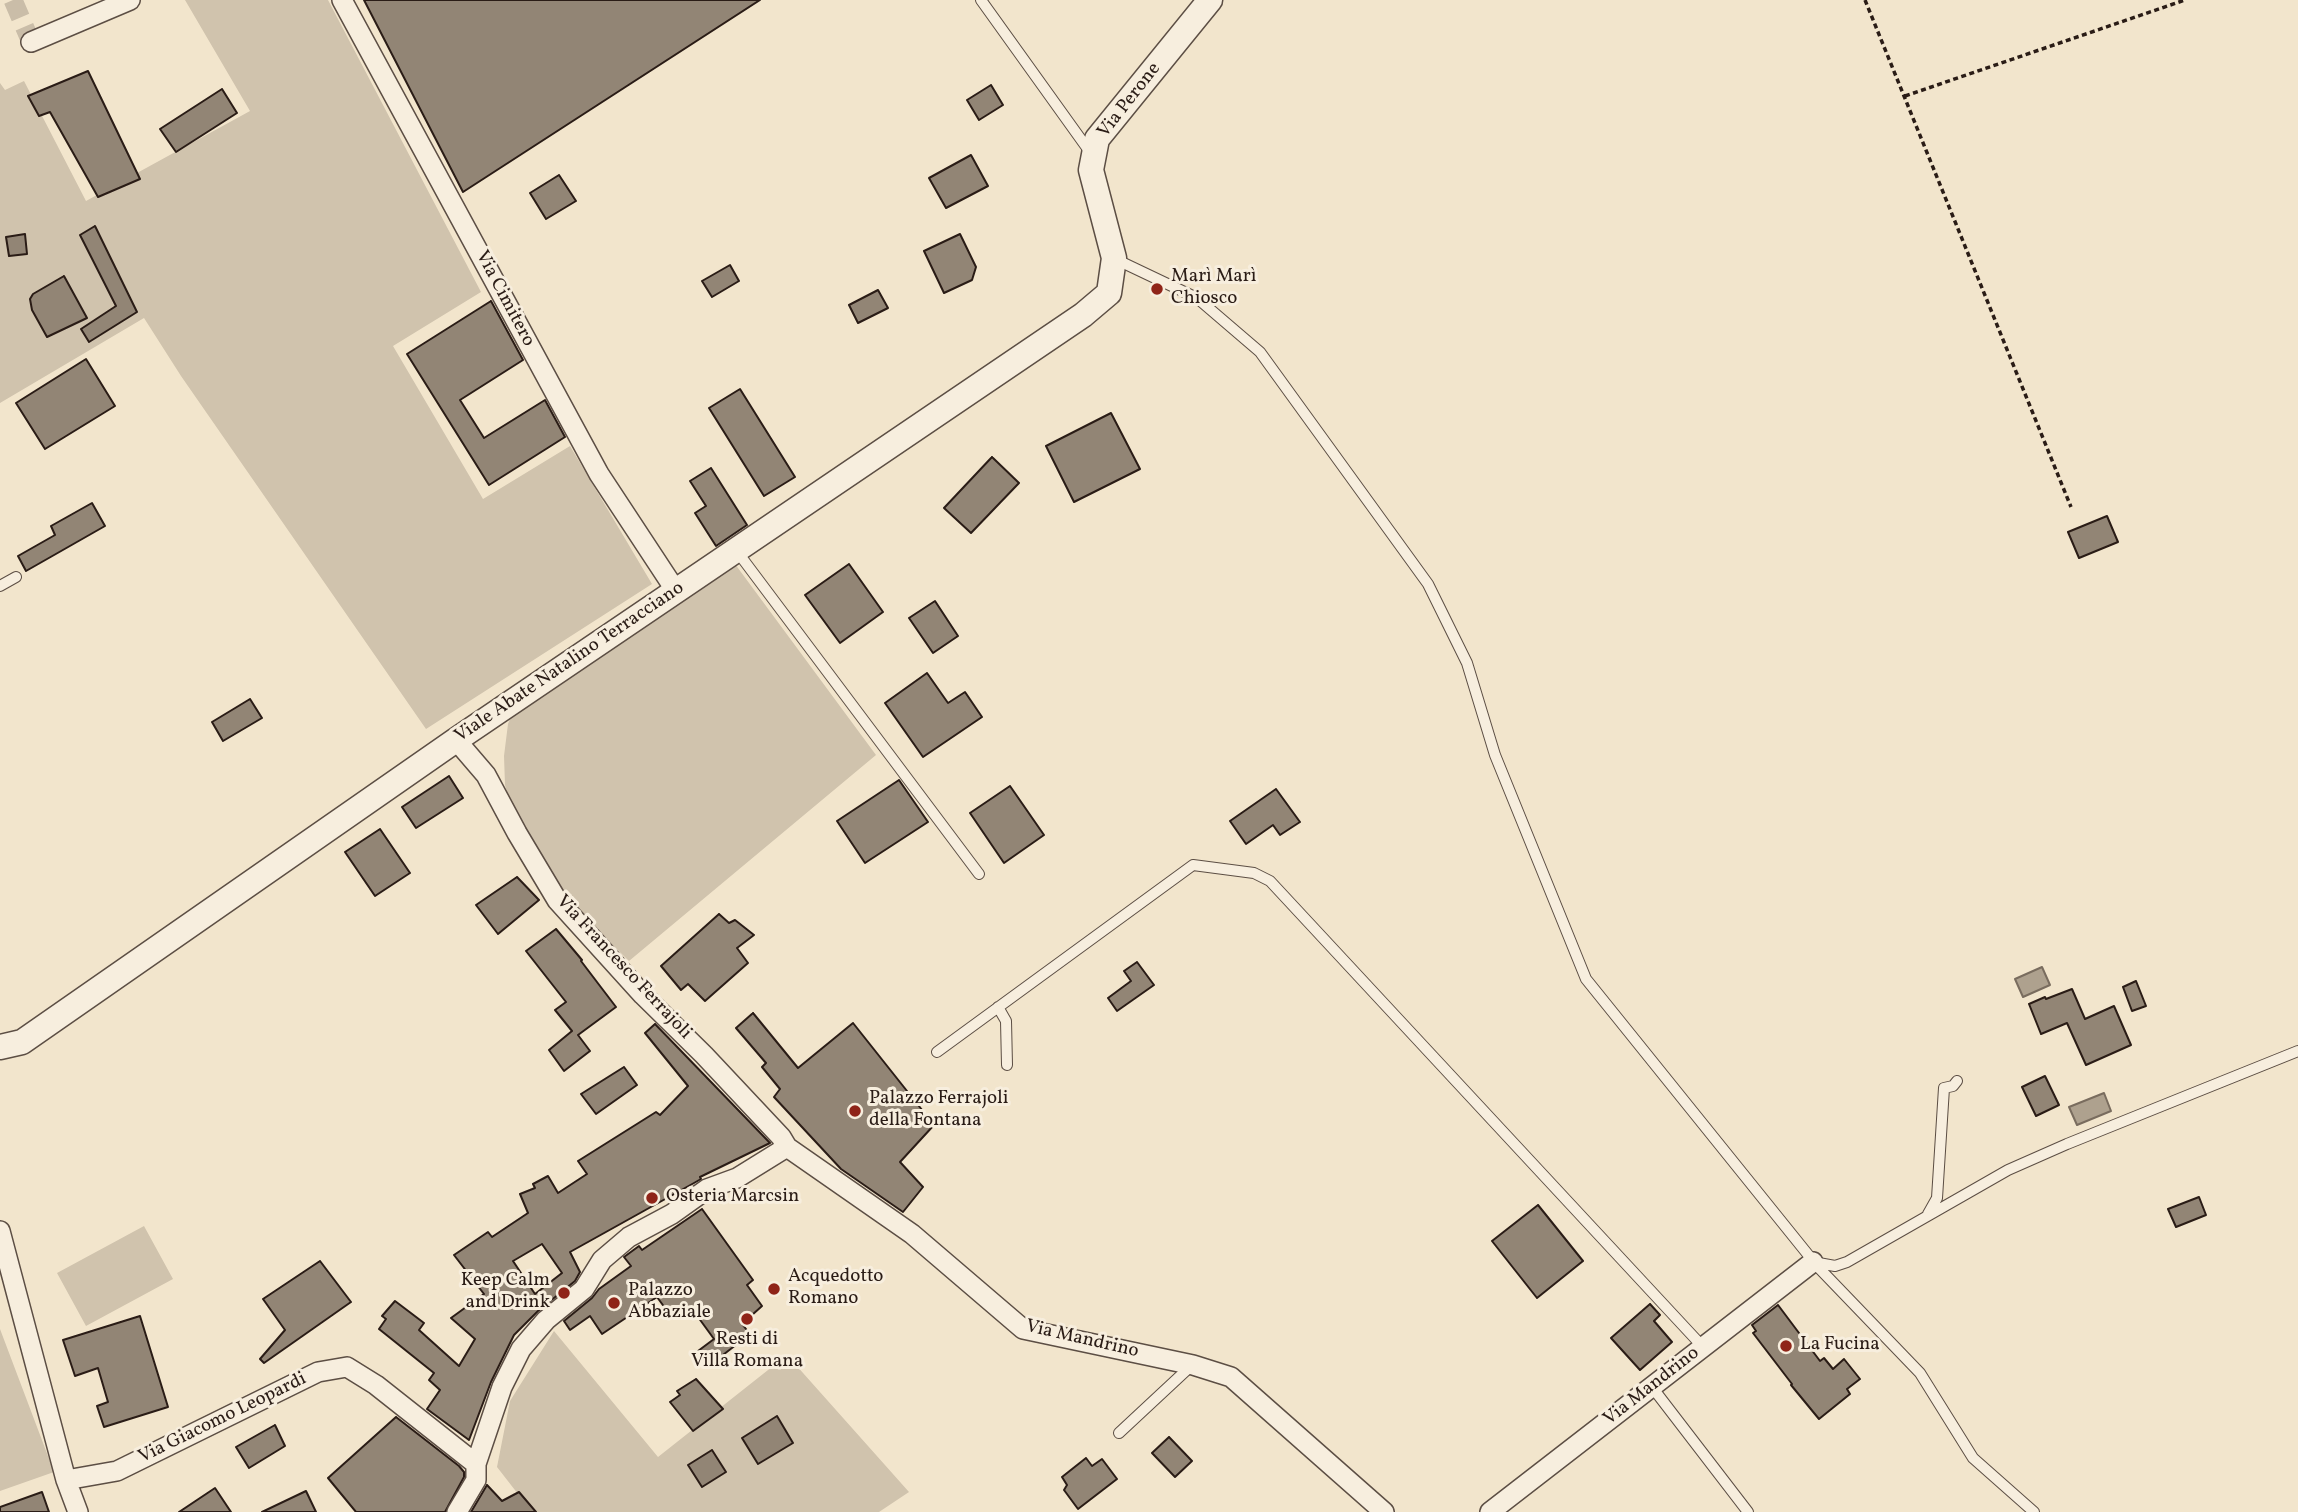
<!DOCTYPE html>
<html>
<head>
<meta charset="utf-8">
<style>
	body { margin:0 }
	canvas { display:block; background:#f2e5cc }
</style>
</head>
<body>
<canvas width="2298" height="1512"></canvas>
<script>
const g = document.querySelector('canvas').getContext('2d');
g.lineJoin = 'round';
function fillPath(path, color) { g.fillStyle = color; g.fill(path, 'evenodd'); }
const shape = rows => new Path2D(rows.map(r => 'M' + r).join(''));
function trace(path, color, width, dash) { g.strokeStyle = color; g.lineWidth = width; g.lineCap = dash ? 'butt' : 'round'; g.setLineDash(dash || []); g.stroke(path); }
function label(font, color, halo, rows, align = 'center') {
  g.font = font + ' Vollkorn,serif'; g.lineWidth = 6; g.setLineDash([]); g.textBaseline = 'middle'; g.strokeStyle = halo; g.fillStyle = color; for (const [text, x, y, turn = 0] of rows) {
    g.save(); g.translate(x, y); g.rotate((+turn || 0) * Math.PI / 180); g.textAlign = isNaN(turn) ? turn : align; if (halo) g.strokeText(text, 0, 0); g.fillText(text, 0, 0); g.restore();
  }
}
fillPath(shape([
	[185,0,328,0,481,292,393,346,483,499,570,446,652,584,426,729,181,376,144,318,0,403,0,83,5,90,24,81,86,201,250,111],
	[735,564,876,755,629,961,563,897,509,800,505,785,504,756,508,724,512,713],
	[144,1226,173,1279,86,1326,57,1273],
	[0,1329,54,1472,0,1491],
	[554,1331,658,1457,787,1355,909,1492,879,1512,532,1512,497,1467,510,1401]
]), '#d0c3ad');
const water = shape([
	[2042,967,2050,985,2023,997,2015,979,2042,967],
	[2104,1093,2111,1111,2077,1125,2069,1107,2104,1093]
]);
fillPath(water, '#aea18e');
trace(water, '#796c5e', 2);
const building = shape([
	[364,0,760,0,463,192,364,0],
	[88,71,140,179,98,197,50,112,39,116,28,96,88,71],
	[991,85,1003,105,979,120,967,100,991,85],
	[222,89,237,113,176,152,160,129,222,89],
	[971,155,988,186,946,208,929,178,971,155],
	[559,175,576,201,546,219,530,193,559,175],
	[95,226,137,312,89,342,81,329,116,306,80,235,95,226],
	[25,234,27,254,9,256,6,237,25,234],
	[960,234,976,267,972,280,944,293,924,251,960,234],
	[730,265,739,281,712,297,702,281,730,265],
	[64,276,87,318,47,337,32,310,30,299,33,294,64,276],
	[878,290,888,308,858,323,849,305,878,290],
	[491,301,523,360,460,400,484,438,545,400,565,437,489,485,407,354,491,301],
	[86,359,115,406,45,449,16,403,86,359],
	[740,389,795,477,764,496,709,408,740,389],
	[1111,413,1140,469,1074,502,1046,446,1111,413],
	[992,457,1019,483,971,533,944,508,992,457],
	[711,468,747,525,716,546,695,513,706,506,690,481,711,468],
	[92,503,105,526,26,571,18,556,55,535,51,526,92,503],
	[2107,516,2118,542,2079,558,2068,532,2107,516],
	[849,564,883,612,840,643,805,595,849,564],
	[935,601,958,636,933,653,909,618,935,601],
	[927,673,948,703,965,692,982,717,923,757,885,703,927,673],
	[250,699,262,718,223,741,212,722,250,699],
	[449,776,463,798,416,828,402,807,449,776],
	[899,780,928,822,865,863,837,821,899,780],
	[1010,786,1044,835,1004,863,970,813,1010,786],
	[1276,789,1300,822,1280,835,1273,825,1246,844,1230,821,1276,789],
	[380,829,410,873,375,896,345,852,380,829],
	[517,877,539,900,498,934,476,905,517,877],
	[719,914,729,923,735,920,754,935,737,948,748,963,705,1001,688,984,681,990,661,966,719,914],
	[556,929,582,960,581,961,616,1007,578,1035,590,1051,564,1071,549,1050,572,1031,555,1010,566,1002,526,951,556,929],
	[1137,962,1154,985,1117,1011,1108,998,1131,981,1124,971,1137,962],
	[2136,981,2146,1006,2132,1011,2123,987,2136,981],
	[2072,989,2085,1019,2114,1006,2131,1045,2086,1065,2067,1023,2041,1034,2029,1004,2045,997,2046,999,2072,989],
	[753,1013,798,1068,853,1023,934,1125,900,1162,923,1187,903,1212,841,1169,774,1097,780,1089,762,1067,766,1063,736,1028,753,1013],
	[655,1024,770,1143,700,1177,701,1179,694,1183,570,1252,580,1272,575,1281,538,1311,514,1335,491,1382,469,1440,427,1409,440,1390,429,1380,434,1373,379,1329,386,1319,382,1316,395,1301,424,1323,419,1330,459,1366,475,1339,451,1318,484,1294,454,1255,488,1232,492,1237,528,1213,520,1194,535,1188,533,1184,548,1176,558,1193,587,1174,578,1161,656,1112,660,1115,688,1086,645,1033,655,1024],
	[542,1244,562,1273,535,1294,513,1261,542,1244],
	[624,1067,637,1085,596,1114,581,1094,624,1067],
	[2045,1076,2059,1105,2036,1116,2022,1087,2045,1076],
	[2199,1197,2206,1215,2176,1227,2168,1209,2199,1197],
	[1538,1205,1583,1261,1537,1298,1492,1241,1538,1205],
	[702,1209,753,1280,747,1285,762,1306,742,1324,750,1334,710,1365,698,1351,714,1339,690,1306,673,1319,657,1297,602,1334,590,1316,570,1330,564,1321,592,1298,599,1289,631,1266,624,1257,639,1246,642,1250,702,1209],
	[320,1261,351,1302,264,1363,260,1359,285,1330,263,1299,320,1261],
	[1650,1304,1660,1315,1654,1321,1672,1342,1640,1370,1611,1338,1650,1304],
	[1778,1305,1820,1361,1824,1358,1833,1369,1844,1359,1860,1379,1847,1389,1850,1394,1819,1419,1791,1385,1792,1384,1753,1333,1756,1331,1752,1325,1778,1305],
	[140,1316,168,1407,104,1427,97,1406,108,1402,98,1368,75,1376,63,1340,140,1316],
	[696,1379,723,1409,693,1431,670,1402,680,1395,677,1391,696,1379],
	[777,1416,793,1443,758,1464,742,1438,777,1416],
	[396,1417,459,1466,464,1472,464,1477,445,1512,356,1512,328,1478,396,1417],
	[275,1425,285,1446,249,1468,236,1447,275,1425],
	[1169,1437,1192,1461,1175,1477,1152,1453,1169,1437],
	[712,1450,726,1472,702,1487,688,1465,712,1450],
	[1086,1458,1092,1466,1102,1459,1117,1479,1078,1509,1064,1490,1067,1485,1062,1477,1086,1458],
	[487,1485,502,1501,519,1492,536,1512,471,1512,487,1485],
	[215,1488,231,1512,179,1512,215,1488],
	[306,1491,316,1512,262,1512,306,1491],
	[42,1492,49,1512,0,1512,0,1507,42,1492]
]);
fillPath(building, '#928575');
trace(building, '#2a1c16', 2);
trace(shape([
	[13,0,31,42]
]), '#cabda8', 19, [19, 10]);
const service = shape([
	[981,0,1090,152],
	[1115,259,1197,298,1260,352,1428,584,1467,663,1495,755,1586,979,1818,1267,1920,1373,1973,1458,2034,1512],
	[736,550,979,874],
	[0,586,16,577],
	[998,1007,1006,1021,1007,1065],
	[937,1052,1193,865,1254,873,1270,881,1703,1347],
	[1928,1214,1937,1198,1944,1088,1953,1086,1957,1081],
	[1813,1262,1835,1266,1847,1262,2008,1170,2067,1144,2298,1051],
	[1652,1387,1748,1512],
	[1119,1433,1192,1365]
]);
const minor = shape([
	[342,0,599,474,676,591],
	[31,42,130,0],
	[456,740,486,775,517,833,557,900,643,995,704,1055,781,1137,787,1147,912,1234,1023,1329,1193,1365,1231,1377,1384,1512],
	[0,1231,66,1480,78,1512],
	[66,1480,117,1471,318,1372,347,1367,376,1385,476,1464],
	[457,1512,476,1480,476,1464,502,1387,521,1349,546,1320,584,1289,602,1260,629,1237,672,1214,707,1189,737,1178,787,1147],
	[1490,1512,1813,1262]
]);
const tertiary = shape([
	[0,1047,22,1042,456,740,1083,315,1109,293,1114,258,1091,170,1097,139,1210,0]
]);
trace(service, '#5c4e44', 12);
trace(minor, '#5c4e44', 22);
trace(tertiary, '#5c4e44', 27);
trace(shape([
	[1865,0,2071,507],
	[1905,96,2185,0]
]), '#2a1c16', 3.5, [5, 3.5]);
trace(service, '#f7eede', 10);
trace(minor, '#f7eede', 19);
trace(tertiary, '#f7eede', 24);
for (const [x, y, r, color] of [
	[1157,289,7,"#8f2418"],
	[855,1111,7,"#8f2418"],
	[652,1198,7,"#8f2418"],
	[774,1289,7,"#8f2418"],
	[564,1293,7,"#8f2418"],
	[614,1303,7,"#8f2418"],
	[747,1319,7,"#8f2418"],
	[1786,1346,7,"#8f2418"]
]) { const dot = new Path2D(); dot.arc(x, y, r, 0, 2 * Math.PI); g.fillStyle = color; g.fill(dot); trace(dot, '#f7eede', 2.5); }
label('19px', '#2a1c16', '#f7eede', [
	["Via Perone",1130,101,-52],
	["Via Cimitero",504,299,62],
	["Viale Abate Natalino Terracciano",570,663,-34],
	["Via Francesco Ferrajoli",623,968,47],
	["Via Mandrino",1082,1340,13],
	["Via Mandrino",1652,1387,-38],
	["Via Giacomo Leopardi",223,1419,-26]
]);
label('19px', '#2a1c16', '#f7eede', [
	["Marì Marì",1171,278],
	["Chiosco",1171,300],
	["Palazzo Ferrajoli",869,1100],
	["della Fontana",869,1122],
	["Osteria Marcsin",666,1198],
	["Acquedotto",788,1278],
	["Romano",788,1300],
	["Keep Calm",550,1282,"right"],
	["and Drink",550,1304,"right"],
	["Palazzo",628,1292],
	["Abbaziale",628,1314],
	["Resti di",747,1341,"center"],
	["Villa Romana",747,1363,"center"],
	["La Fucina",1800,1346]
], 'left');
</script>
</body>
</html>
